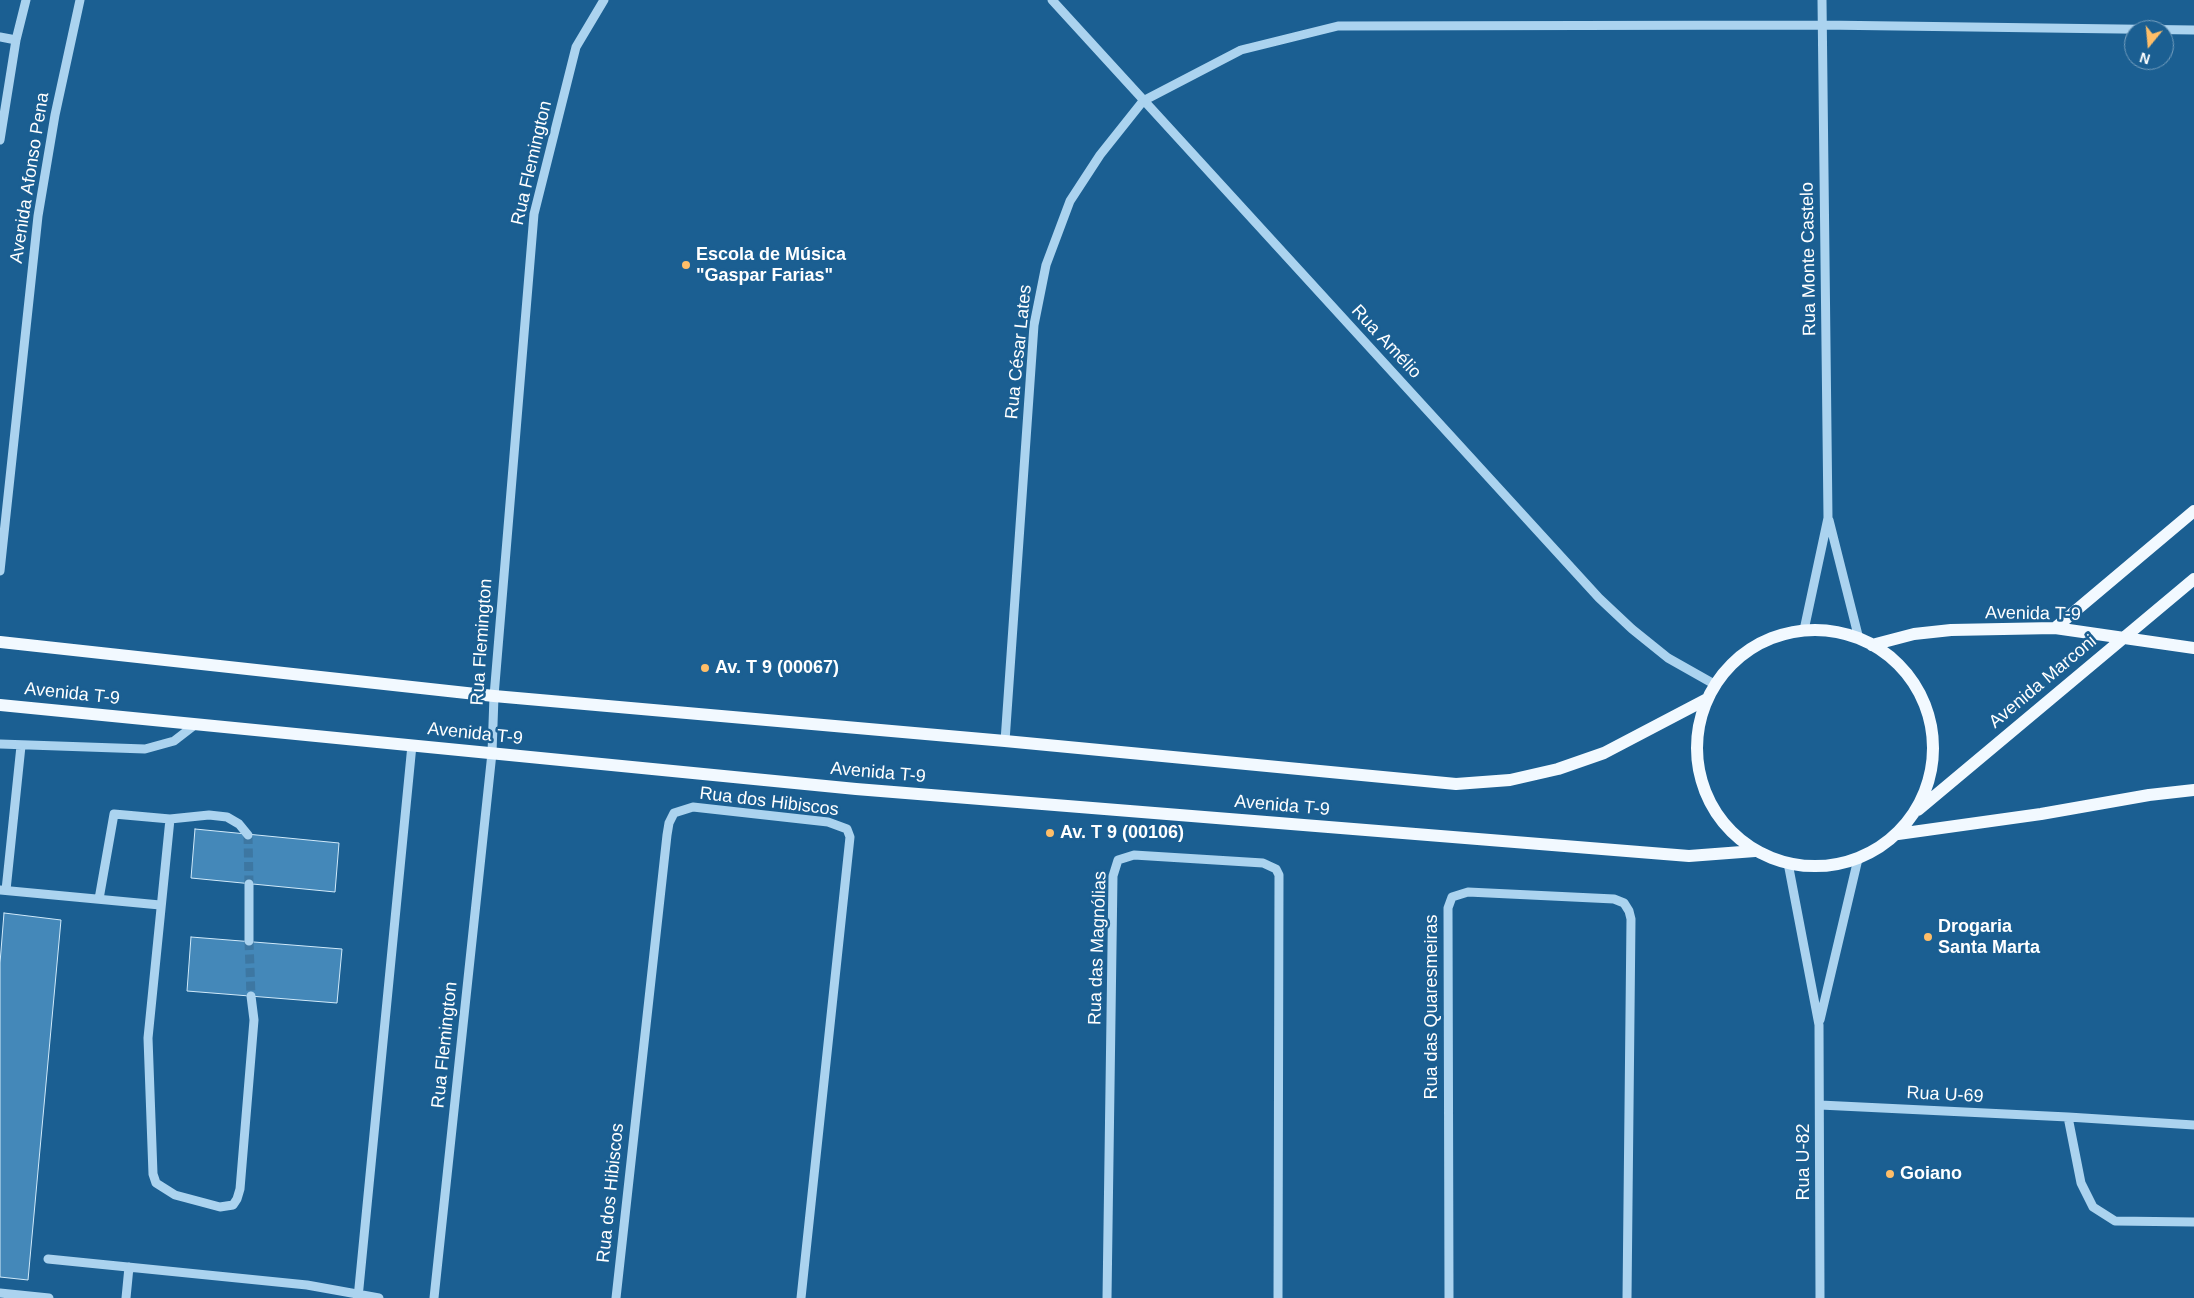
<!DOCTYPE html>
<html>
<head>
<meta charset="utf-8">
<style>
	body { margin:0 }
	#map { position:relative; width:2194px; height:1298px; overflow:hidden; background:#1b5f92; font-family:Helvetica,sans-serif }
	canvas { display:block }
	.north { position:absolute; left:2124px; top:20px; width:50px; height:50px; box-sizing:border-box; background:#1b5f92; border:1px solid #769fbe; border-radius:50%; rotate:197deg; font-size:14px; font-weight:700; line-height:20px; text-align:center; color:#fff }
	.north::after { content:''; display:block; margin:auto; width:18px; height:22px; background:#ffbe68; clip-path:polygon(50% 0,100% 100%,50% 72%,0 100%) }
</style>
</head>
<body>
<div id="map">
<canvas width="2194" height="1298"></canvas>
<div class="north">N</div>
</div>
<script>
const g = document.querySelector('canvas').getContext('2d');
g.lineJoin = 'round';
function fillPath(path, color) { g.fillStyle = color; g.fill(path, 'evenodd'); }
const shape = rows => new Path2D(rows.map(r => 'M' + r).join(''));
function trace(path, color, width, dash) { g.strokeStyle = color; g.lineWidth = width; g.lineCap = dash ? 'butt' : 'round'; g.setLineDash(dash || []); g.stroke(path); }
function label(font, color, halo, rows, align = 'center') {
  g.font = font + ' Helvetica,sans-serif'; g.lineWidth = 5; g.setLineDash([]); g.textBaseline = 'middle'; g.strokeStyle = halo; g.fillStyle = color; for (const [text, x, y, turn = 0] of rows) {
    g.save(); g.translate(x, y); g.rotate((+turn || 0) * Math.PI / 180); g.textAlign = isNaN(turn) ? turn : align; if (halo) g.strokeText(text, 0, 0); g.fillText(text, 0, 0); g.restore();
  }
}
const building = shape([
	[195,829,339,843,335,892,191,878,195,829],
	[4,913,61,920,28,1280,0,1277,0,963,4,913],
	[191,937,342,949,337,1003,187,991,191,937]
]);
fillPath(building, '#4488b9');
trace(building, '#d1eafa', 1);
trace(shape([
	[248,835,249,884],
	[249,941,251,996]
]), '#3d77a2', 9, [9, 4.5]);
trace(shape([
	[1052,0,1599,598,1632,629,1668,658,1714,684],
	[0,37,16,40],
	[0,140,16,40,26,0],
	[1829,520,1859,639],
	[0,571,38,216,55,115,80,0],
	[1804,630,1828,518,1822,0],
	[1005,741,1034,325,1046,265,1070,201,1100,155,1143,101,1241,50,1338,26,1822,25,2194,30],
	[0,744,145,749,174,741,196,724],
	[170,819,209,815,227,817,239,824,248,835],
	[1788,863,1819,1025,1820,1298],
	[0,890,160,905],
	[6,890,21,746],
	[99,899,114,814,170,819,148,1038,153,1174,156,1183,175,1195,220,1207,233,1205,237,1199,240,1189,254,1020,251,996],
	[249,941,249,884],
	[1820,1020,1858,859],
	[1820,1105,2068,1117],
	[2194,1125,2068,1117,2081,1183,2093,1207,2115,1221,2194,1222],
	[48,1259,307,1285,379,1298],
	[0,1293,49,1298],
	[126,1298,129,1267],
	[358,1298,412,745],
	[434,1298,492,753,494,696,534,214,576,47,604,0],
	[616,1298,667,835,669,823,674,813,693,807,828,822,847,829,850,837,801,1298],
	[1107,1298,1113,876,1118,860,1134,855,1263,863,1276,869,1279,875,1278,1298],
	[1449,1298,1448,908,1452,897,1468,892,1614,899,1624,903,1629,911,1631,919,1627,1298]
]), '#abd3ef', 9);
trace(shape([
	[2055,628,2194,511],
	'1697 748a118 118 0 1 1 236 0a118 118 0 1 1-236 0Z',
	[0,642,494,696,1005,741,1456,784,1510,780,1558,769,1604,753,1707,699],
	[1872,645,1914,634,1951,630,2055,628,2194,648],
	[0,705,856,789,1689,856,1755,851],
	[1918,810,2194,579],
	[1898,834,2041,814,2149,795,2194,790]
]), '#f2f9ff', 12);
for (const [x, y, r, color] of [
	[686,265,5,"#ffbe68"],
	[705,668,5,"#ffbe68"],
	[1050,833,5,"#ffbe68"],
	[1928,937,5,"#ffbe68"],
	[1890,1174,5,"#ffbe68"]
]) { const dot = new Path2D(); dot.arc(x, y, r, 0, 2 * Math.PI); g.fillStyle = color; g.fill(dot); trace(dot, '#1b5f92', 2); }
label('18px', '#fff', '#1b5f92', [
	["Rua Flemington",532,163,-77],
	["Avenida Afonso Pena",30,178,-81],
	["Rua Monte Castelo",1809,259,-91],
	["Rua Amélio",1386,342,47],
	["Rua César Lates",1019,352,-84],
	["Avenida T-9",2033,614,1],
	["Rua Flemington",482,642,-86],
	["Avenida Marconi",2043,682,-40],
	["Avenida T-9",72,694,6],
	["Avenida T-9",475,734,6],
	["Avenida T-9",878,773,5],
	["Rua dos Hibiscos",769,802,7],
	["Avenida T-9",1282,806,5],
	["Rua das Magnólias",1098,948,-88],
	["Rua das Quaresmeiras",1432,1007,-90],
	["Rua Flemington",445,1045,-84],
	["Rua U-69",1945,1095,3],
	["Rua U-82",1804,1162,-90],
	["Rua dos Hibiscos",611,1193,-84]
]);
label('bold 18px', '#fff', '#1b5f92', [
	["Escola de Música",696,255],
	["\"Gaspar Farias\"",696,276],
	["Av. T 9 (00067)",715,668],
	["Av. T 9 (00106)",1060,833],
	["Drogaria",1938,927],
	["Santa Marta",1938,948],
	["Goiano",1900,1174]
], 'left');
</script>
</body>
</html>
